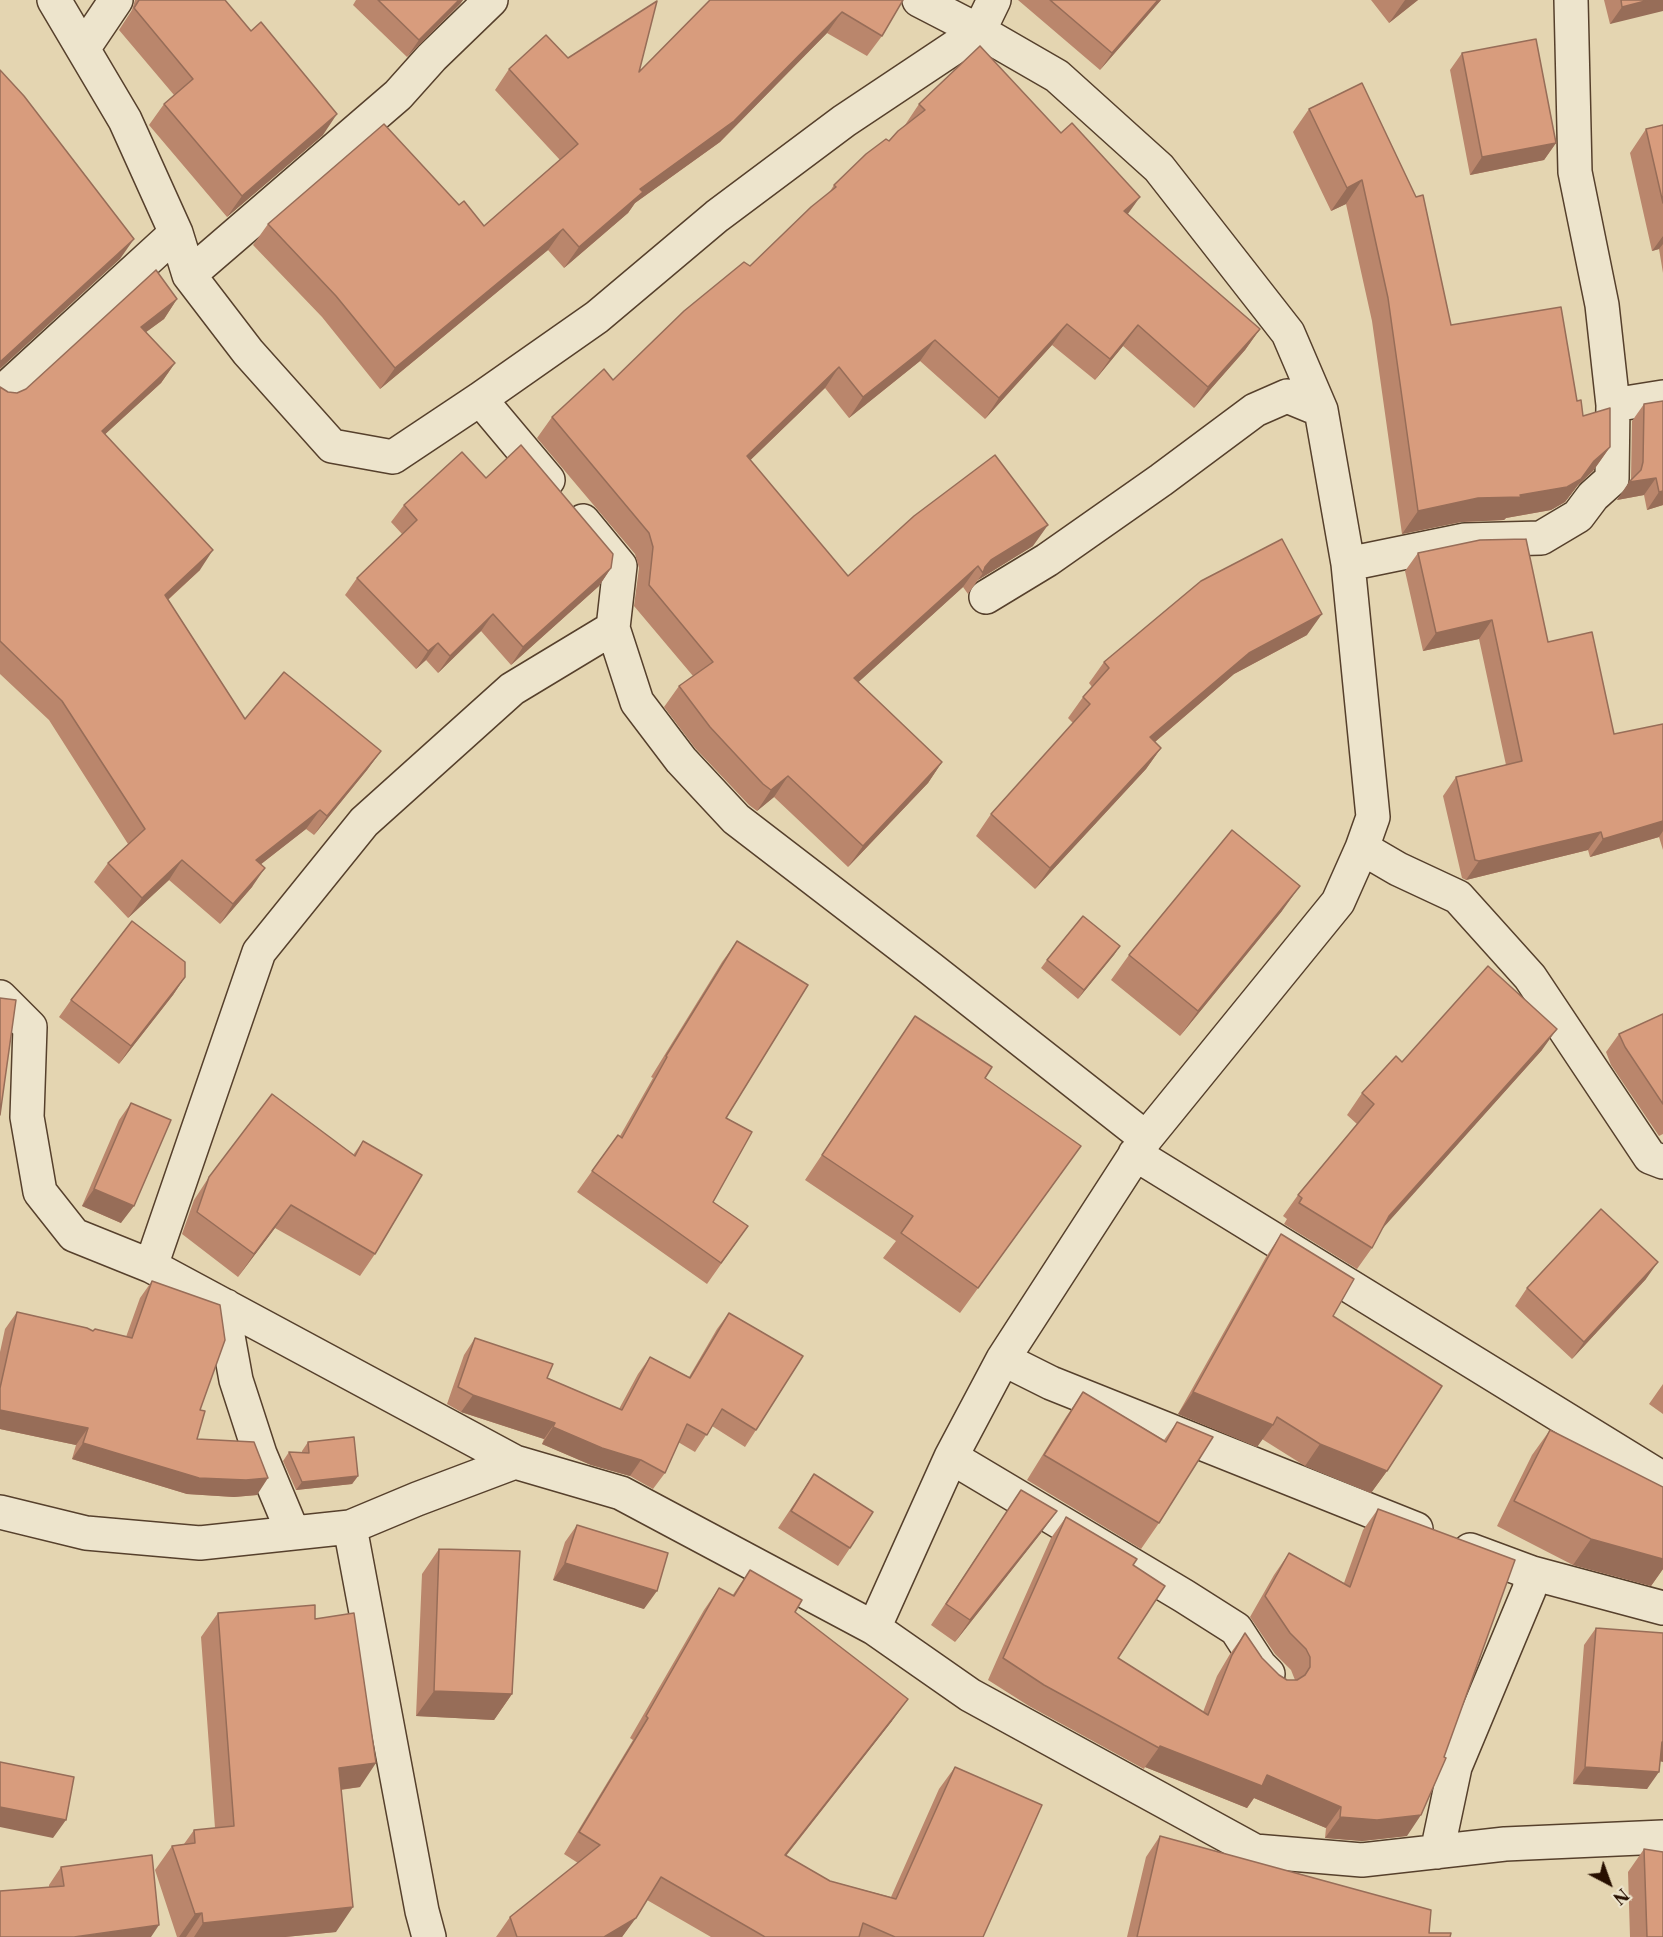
<!DOCTYPE html>
<html>
<head>
<meta charset="utf-8">
<style>
	body { margin:0 }
	#map { position:relative; width:1663px; height:1937px; overflow:hidden; background:#e4d5b1; font-family:"Libre Caslon Text",serif }
	canvas { display:block }
	.north { position:absolute; left:1579px; top:1853px; width:60px; height:60px; -webkit-text-stroke:4px #ede4cc; paint-order:stroke; rotate:139deg; font-size:16px; font-weight:700; line-height:24px; text-align:center; color:#270f00 }
	.north::after { content:''; display:block; margin:auto; width:21px; height:27px; background:#270f00; clip-path:polygon(50% 0,100% 100%,50% 72%,0 100%) }
</style>
</head>
<body>
<div id="map">
<canvas width="1663" height="1937"></canvas>
<div class="north">N</div>
</div>
<script>
const g = document.querySelector('canvas').getContext('2d');
g.lineJoin = 'round';
const shape = rows => new Path2D(rows.map(r => 'M' + r).join(''));
function trace(path, color, width, dash) { g.strokeStyle = color; g.lineWidth = width; g.lineCap = dash ? 'butt' : 'round'; g.setLineDash(dash || []); g.stroke(path); }
function fillPath(path, color) { g.fillStyle = color; g.fill(path, 'evenodd'); }
const street = shape([
	[54,0,125,120,176,233,189,275,248,352,332,446,393,457,480,399,597,317,717,216,844,121,979,31,994,0],
	[83,49,116,0],
	[189,275,398,95,432,57,491,0],
	[0,394,176,233],
	[480,399,548,480],
	[1613,405,1663,397],
	[583,521,620,566,613,628,637,702,681,760,736,819,930,968,1146,1138],
	[1348,564,1465,540,1541,538,1578,516,1593,496,1612,479,1613,405,1602,305,1575,172,1571,0],
	[986,597,1047,560,1161,480,1255,410,1287,396,1321,410],
	[1362,848,1398,869,1458,897,1530,977,1650,1157,1663,1162],
	[0,997,30,1027,27,1117,40,1192,74,1235,151,1266,515,1462],
	[1135,1154,1663,1479],
	[151,1266,259,952,364,822,512,689,613,628],
	[226,1306,228,1336,236,1380,260,1454,293,1533],
	[1003,1359,1051,1383,1416,1529],
	[951,1457,1184,1596,1236,1629,1260,1666,1268,1674],
	[0,1512,86,1533,200,1543,350,1527,417,1499,515,1462,621,1493,874,1628,970,1695,1255,1851,1362,1860,1505,1844,1663,1837],
	[350,1527,422,1911,429,1937],
	[1470,1550,1532,1573,1663,1608],
	[874,1628,951,1457,1003,1359,1146,1138,1338,902,1362,848,1373,817,1348,564,1321,410,1288,333,1159,168,1057,76,979,31,919,0],
	[1437,1852,1455,1767,1529,1590,1532,1573]
]);
trace(street, '#56402c', 36);
trace(street, '#ede4cc', 33);
fillPath(shape([
	[135,0,225,0,323,135,227,217,149,125,164,104,174,95,119,30,132,10],
	[356,0,463,0,460,4,407,57,353,5],
	[710,0,903,0,882,36,867,56,827,33,720,142,635,203,628,213,564,268,548,250,380,389,322,317,253,245,268,224,459,205,484,226,560,160,495,90,509,69,568,58,639,72],
	[1018,0,1161,0,1100,70],
	[1371,0,1418,0,1389,23],
	[1604,0,1663,0,1610,24],
	[1462,53,1556,143,1544,160,1470,175,1450,70],
	[1362,83,1451,325,1577,401,1583,416,1610,447,1593,471,1578,485,1565,502,1551,510,1506,518,1504,520,1461,522,1402,534,1372,321,1346,204,1331,211,1293,132,1309,109],
	[919,104,1128,214,1260,329,1245,350,1194,408,1123,346,1095,380,1052,345,985,419,920,361,849,418,825,388,750,460,848,576,1033,546,978,580,968,594,963,587,858,682,942,762,928,783,848,867,774,797,757,811,749,805,695,748,664,707,679,686,693,676,634,606,639,568,635,554,537,438,552,417,613,380,750,266,829,193,834,185,889,141,905,125],
	[1663,125,1663,273,1659,249,1652,251,1630,153,1646,129],
	[177,299,164,319,146,332,175,363,161,383,105,434,200,570,168,600,245,719,381,751,367,770,314,835,306,829,261,864,252,887,220,924,169,880,128,918,94,882,108,863,128,844,49,720,0,674,0,387,8,392,17,393,26,389],
	[1663,401,1663,505,1647,510,1644,495,1617,500,1631,480,1632,421,1644,404],
	[486,478,611,568,599,586,511,665,481,631,438,673,426,660,416,669,345,595,357,578,402,534,391,522,404,505],
	[1418,553,1548,642,1614,734,1663,724,1663,850,1659,837,1590,857,1588,850,1466,880,1462,878,1443,796,1456,777,1506,765,1479,639,1423,651,1405,571],
	[1307,635,1234,674,1155,742,1161,748,1146,769,1035,889,976,836,991,814,1073,723,1068,718,1083,697,1092,687,1089,683,1104,662],
	[1282,911,1180,1036,1111,980,1129,955],
	[737,941,726,1118,713,1202,748,1226,707,1284,577,1192,618,1135,620,1136,653,1078,651,1077,722,962],
	[1120,946,1078,999,1041,968,1047,960],
	[185,977,173,995,119,1064,59,1017,71,1000],
	[1663,1014,1663,1134,1659,1136,1611,1065,1606,1052,1619,1034],
	[915,1016,985,1078,1063,1171,960,1313,883,1258,896,1241,805,1180],
	[1542,1050,1382,1228,1372,1248,1357,1269,1284,1224,1287,1219,1283,1216,1298,1195,1357,1124,1347,1115,1362,1093,1402,1062],
	[131,1103,121,1223,82,1206,119,1120],
	[363,1141,375,1254,360,1276,275,1228,238,1277,182,1234,194,1200,209,1177,353,1155],
	[1281,1234,1333,1316,1387,1471,1371,1493,1305,1466,1262,1439,1257,1447,1178,1414,1266,1257],
	[1646,1279,1572,1359,1515,1306,1527,1288],
	[152,1281,200,1410,197,1439,257,1495,234,1497,187,1494,72,1459,76,1445,0,1429,0,1352,5,1329,17,1312,93,1331,126,1337,140,1298],
	[729,1313,756,1430,745,1447,712,1426,695,1452,678,1442,665,1473,653,1489,630,1476,591,1465,542,1444,544,1439,461,1412,447,1404,464,1355,475,1338,547,1378,619,1409,638,1374,650,1357,689,1377,717,1329],
	[1663,1384,1663,1414,1649,1404],
	[1083,1392,1164,1440,1177,1422,1159,1523,1141,1549,1027,1480,1066,1417],
	[1550,1430,1663,1487,1663,1569,1651,1586,1573,1565,1497,1526,1532,1455],
	[308,1442,358,1476,352,1484,296,1490,283,1461,289,1452,302,1453,302,1451],
	[814,1474,850,1548,838,1566,778,1528],
	[1021,1490,1041,1533,955,1642,931,1625],
	[1378,1509,1407,1836,1362,1841,1325,1838,1326,1828,1254,1798,1247,1808,1145,1767,1144,1769,1029,1706,988,1680,1051,1538,1066,1517,1133,1565,1118,1658,1203,1712,1217,1676,1230,1654,1245,1633,1262,1658,1279,1675,1287,1680,1295,1680,1291,1670,1275,1654,1250,1617,1274,1575,1289,1553,1344,1583,1363,1530],
	[577,1525,644,1609,553,1580,565,1542],
	[439,1549,512,1694,494,1720,416,1716,422,1574],
	[750,1570,795,1612,892,1721,786,1856,830,1881,891,1897,939,1789,955,1767,983,1937,711,1937,647,1900,622,1937,496,1937,510,1917,578,1863,564,1854,633,1740,630,1738,704,1610,719,1588,732,1596],
	[218,1613,315,1619,360,1787,341,1790,336,1932,285,1937,177,1937,155,1870,172,1846,184,1844,194,1830,215,1828,201,1637],
	[1596,1628,1660,1761,1647,1789,1573,1784,1584,1645],
	[1160,1836,1429,1933,1450,1937,1127,1937,1146,1857],
	[1644,1849,1663,1937,1630,1937,1628,1872],
	[61,1867,159,1925,49,1887,49,1885]
]), '#ba866c');
fillPath(shape([
	[459,0,463,0,460,4,407,57,419,40],
	[1158,0,1161,0,1100,70,1112,53],
	[1405,0,1418,0,1389,23],
	[1649,0,1663,0,1663,11,1610,24,1622,7],
	[842,12,827,33,720,142,635,203,628,213,564,268,579,247,640,189],
	[337,114,323,135,227,217,242,196],
	[1556,143,1544,160,1470,175,1482,157],
	[1362,180,1346,204,1331,211,1347,188],
	[1140,197,1125,218,1124,211],
	[563,229,548,250,380,389,395,368],
	[1663,236,1663,244,1659,249,1652,251],
	[134,239,120,259,0,369,0,362],
	[177,299,164,319,127,346,141,327],
	[1067,324,1052,345,985,419,999,398],
	[1138,325,1123,346,1095,380,1110,359],
	[1260,329,1245,350,1194,408,1208,387],
	[935,340,920,361,849,418,863,397],
	[175,363,161,383,88,450,102,431],
	[839,367,825,388,733,477,747,456],
	[1610,447,1593,471,1578,485,1565,502,1551,510,1506,518,1504,520,1461,522,1402,534,1418,511,1478,498,1520,495,1594,461],
	[1656,478,1644,495,1617,500,1629,482],
	[1663,491,1663,505,1647,510,1659,492],
	[1048,525,1033,546,978,580,983,573,985,567,991,560],
	[213,550,200,570,151,615,165,595],
	[978,566,963,587,840,699,854,678],
	[611,568,599,586,511,665,523,647],
	[493,614,481,631,438,673,450,656],
	[1322,614,1307,635,1234,674,1135,759,1150,737,1249,653],
	[1492,620,1479,639,1423,651,1436,633],
	[438,643,426,660,416,669,428,651],
	[1161,748,1146,769,1035,889,1050,868],
	[381,751,367,770,314,835,327,816],
	[942,762,928,783,848,867,863,846],
	[788,776,774,797,757,811,771,790],
	[320,810,306,829,242,879,256,860],
	[1663,821,1663,831,1659,837,1590,857,1603,839],
	[1601,832,1588,850,1466,880,1479,861],
	[182,860,169,880,128,918,142,898],
	[265,868,252,887,220,924,233,904],
	[1300,886,1282,911,1180,1036,1198,1011],
	[1120,946,1114,955,1078,999,1084,990],
	[185,977,173,995,119,1064,131,1046],
	[1557,1029,1542,1050,1375,1237,1389,1216],
	[94,1189,134,1206,121,1223,82,1206],
	[291,1205,275,1228,238,1277,254,1254],
	[1658,1262,1646,1279,1572,1359,1584,1342],
	[1193,1392,1273,1425,1257,1447,1178,1414],
	[473,1395,555,1423,544,1439,461,1412],
	[0,1410,88,1428,76,1445,0,1429],
	[553,1427,641,1460,630,1476,591,1465,542,1444],
	[83,1443,268,1478,257,1495,234,1497,187,1494,72,1459],
	[1320,1444,1387,1471,1371,1493,1305,1466],
	[358,1476,352,1484,296,1490,302,1482],
	[1057,1511,1041,1533,955,1642,970,1620],
	[1591,1539,1663,1559,1663,1569,1651,1586,1573,1565],
	[565,1563,657,1591,644,1609,553,1580],
	[434,1691,512,1694,494,1720,416,1716],
	[908,1699,892,1721,769,1877,785,1855],
	[1662,1742,1663,1742,1663,1762,1650,1759],
	[1160,1746,1267,1775,1341,1807,1326,1828,1254,1798,1247,1808,1145,1767],
	[376,1763,360,1787,322,1792,339,1768],
	[1585,1767,1659,1772,1647,1789,1573,1784],
	[0,1807,66,1820,53,1838,0,1827],
	[1421,1815,1407,1836,1362,1841,1325,1838,1340,1817],
	[353,1907,336,1932,285,1937,194,1937,203,1923],
	[202,1913,186,1937,179,1937,195,1914],
	[636,1918,622,1937,604,1937],
	[159,1925,151,1937,74,1937]
]), '#976d58');
const building = shape([
	[139,0,225,0,251,31,261,22,337,114,242,196,164,104,193,79,134,8,139,0],
	[378,0,459,0,419,40,378,0],
	[710,0,903,0,882,36,842,12,734,121,640,189,643,192,579,247,563,229,395,368,336,296,268,224,384,124,459,205,464,201,484,226,578,144,509,69,546,35,568,58,657,1,639,72,710,0],
	[1050,0,1158,0,1112,53,1050,0],
	[1621,0,1649,0,1622,7,1621,0],
	[1536,39,1556,143,1482,157,1462,53,1536,39],
	[980,46,1061,133,1072,123,1140,197,1124,211,1260,329,1208,387,1138,325,1110,359,1067,324,999,398,935,340,863,397,839,367,747,456,848,576,914,516,995,455,1048,525,991,560,985,567,983,573,978,566,854,678,942,762,863,846,788,776,771,790,763,784,710,727,679,686,713,662,649,585,653,547,649,533,552,417,604,369,613,380,684,311,744,262,750,266,811,207,836,187,834,185,866,154,886,139,889,141,898,131,925,110,919,104,980,46],
	[0,70,24,96,134,239,0,362,0,70],
	[1362,83,1416,197,1423,195,1451,325,1561,307,1577,401,1581,400,1583,416,1610,408,1610,447,1594,461,1581,479,1567,487,1520,495,1521,497,1478,498,1418,511,1388,298,1362,180,1347,188,1309,109,1362,83],
	[1663,125,1663,203,1646,129,1663,125],
	[156,270,177,299,141,327,175,363,102,431,213,550,165,595,245,719,284,672,381,751,327,816,320,810,256,860,265,868,233,904,182,860,142,898,108,863,145,829,62,701,0,641,0,387,8,392,17,393,26,389,156,270],
	[1663,401,1663,491,1659,492,1656,478,1629,482,1641,470,1643,462,1644,404,1663,401],
	[521,445,613,554,611,568,523,647,493,614,450,656,438,643,428,651,357,578,417,520,404,505,462,452,486,478,521,445],
	[1282,539,1322,614,1249,653,1150,737,1161,748,1050,868,991,814,1090,704,1083,697,1109,668,1104,662,1201,581,1282,539],
	[1526,539,1548,642,1592,632,1614,734,1663,724,1663,821,1603,839,1601,832,1479,861,1475,860,1456,777,1522,761,1492,620,1436,633,1418,553,1480,540,1526,539],
	[1232,830,1300,886,1198,1011,1129,955,1232,830],
	[1083,916,1120,946,1084,990,1047,960,1083,916],
	[132,921,185,962,185,977,131,1046,71,1000,132,921],
	[737,941,808,985,726,1118,752,1132,713,1202,748,1226,721,1263,592,1171,618,1135,622,1138,667,1057,666,1056,737,941],
	[1488,966,1557,1029,1389,1216,1372,1248,1299,1203,1302,1198,1298,1195,1374,1104,1362,1093,1396,1056,1402,1062,1488,966],
	[0,998,16,1000,0,1115,0,998],
	[1663,1014,1663,1104,1625,1047,1619,1034,1663,1014],
	[915,1016,992,1067,985,1078,1081,1146,978,1288,901,1233,913,1216,822,1155,915,1016],
	[272,1094,355,1156,363,1141,422,1175,375,1254,291,1205,254,1254,197,1212,209,1177,272,1094],
	[131,1103,171,1120,134,1206,94,1189,131,1103],
	[1601,1209,1658,1262,1584,1342,1527,1288,1601,1209],
	[1281,1234,1354,1279,1333,1316,1442,1386,1387,1471,1320,1444,1277,1417,1273,1425,1193,1392,1281,1234],
	[152,1281,220,1305,225,1340,200,1410,205,1411,197,1439,254,1442,268,1478,246,1480,199,1478,83,1443,88,1428,0,1410,0,1388,17,1312,87,1328,93,1331,95,1329,132,1338,152,1281],
	[729,1313,803,1356,756,1430,722,1409,707,1435,687,1424,665,1473,641,1460,602,1448,553,1427,555,1423,473,1395,458,1387,475,1338,553,1364,547,1378,622,1410,650,1357,690,1378,729,1313],
	[1083,1392,1166,1442,1177,1422,1213,1437,1159,1523,1044,1455,1083,1392],
	[1550,1430,1663,1487,1663,1559,1591,1539,1514,1501,1550,1430],
	[354,1437,358,1476,302,1482,289,1452,309,1453,308,1442,354,1437],
	[814,1474,873,1512,850,1548,791,1511,814,1474],
	[1021,1490,1057,1511,970,1620,946,1604,1021,1490],
	[1378,1509,1515,1560,1444,1757,1446,1758,1421,1815,1377,1820,1340,1817,1341,1807,1267,1775,1262,1786,1160,1746,1159,1748,1044,1685,1003,1658,1066,1517,1137,1559,1133,1565,1165,1586,1118,1658,1208,1715,1232,1655,1245,1633,1262,1658,1279,1675,1287,1680,1297,1680,1305,1675,1310,1667,1310,1657,1306,1649,1290,1633,1265,1596,1289,1553,1350,1587,1378,1509],
	[577,1525,668,1553,657,1591,565,1563,577,1525],
	[439,1549,520,1551,512,1694,434,1691,439,1549],
	[750,1570,802,1600,795,1612,908,1699,785,1855,830,1881,896,1899,955,1767,1042,1805,983,1937,895,1937,863,1923,859,1937,765,1937,661,1877,636,1918,604,1937,517,1937,510,1917,600,1845,579,1832,648,1718,646,1716,719,1588,734,1596,750,1570],
	[315,1605,315,1619,354,1613,376,1763,339,1768,353,1907,203,1923,202,1913,195,1914,172,1846,195,1843,194,1830,234,1826,218,1613,315,1605],
	[1596,1628,1663,1633,1663,1742,1662,1742,1659,1772,1585,1767,1596,1628],
	[0,1762,74,1777,66,1820,0,1807,0,1762],
	[1160,1836,1431,1910,1429,1933,1451,1933,1450,1937,1137,1937,1160,1836],
	[1644,1849,1663,1852,1663,1937,1647,1937,1644,1849],
	[152,1855,159,1925,74,1937,0,1937,0,1891,64,1886,61,1867,152,1855]
]);
fillPath(building, '#d89c7d');
trace(building, '#976d58', 1.5);
</script>
</body>
</html>
